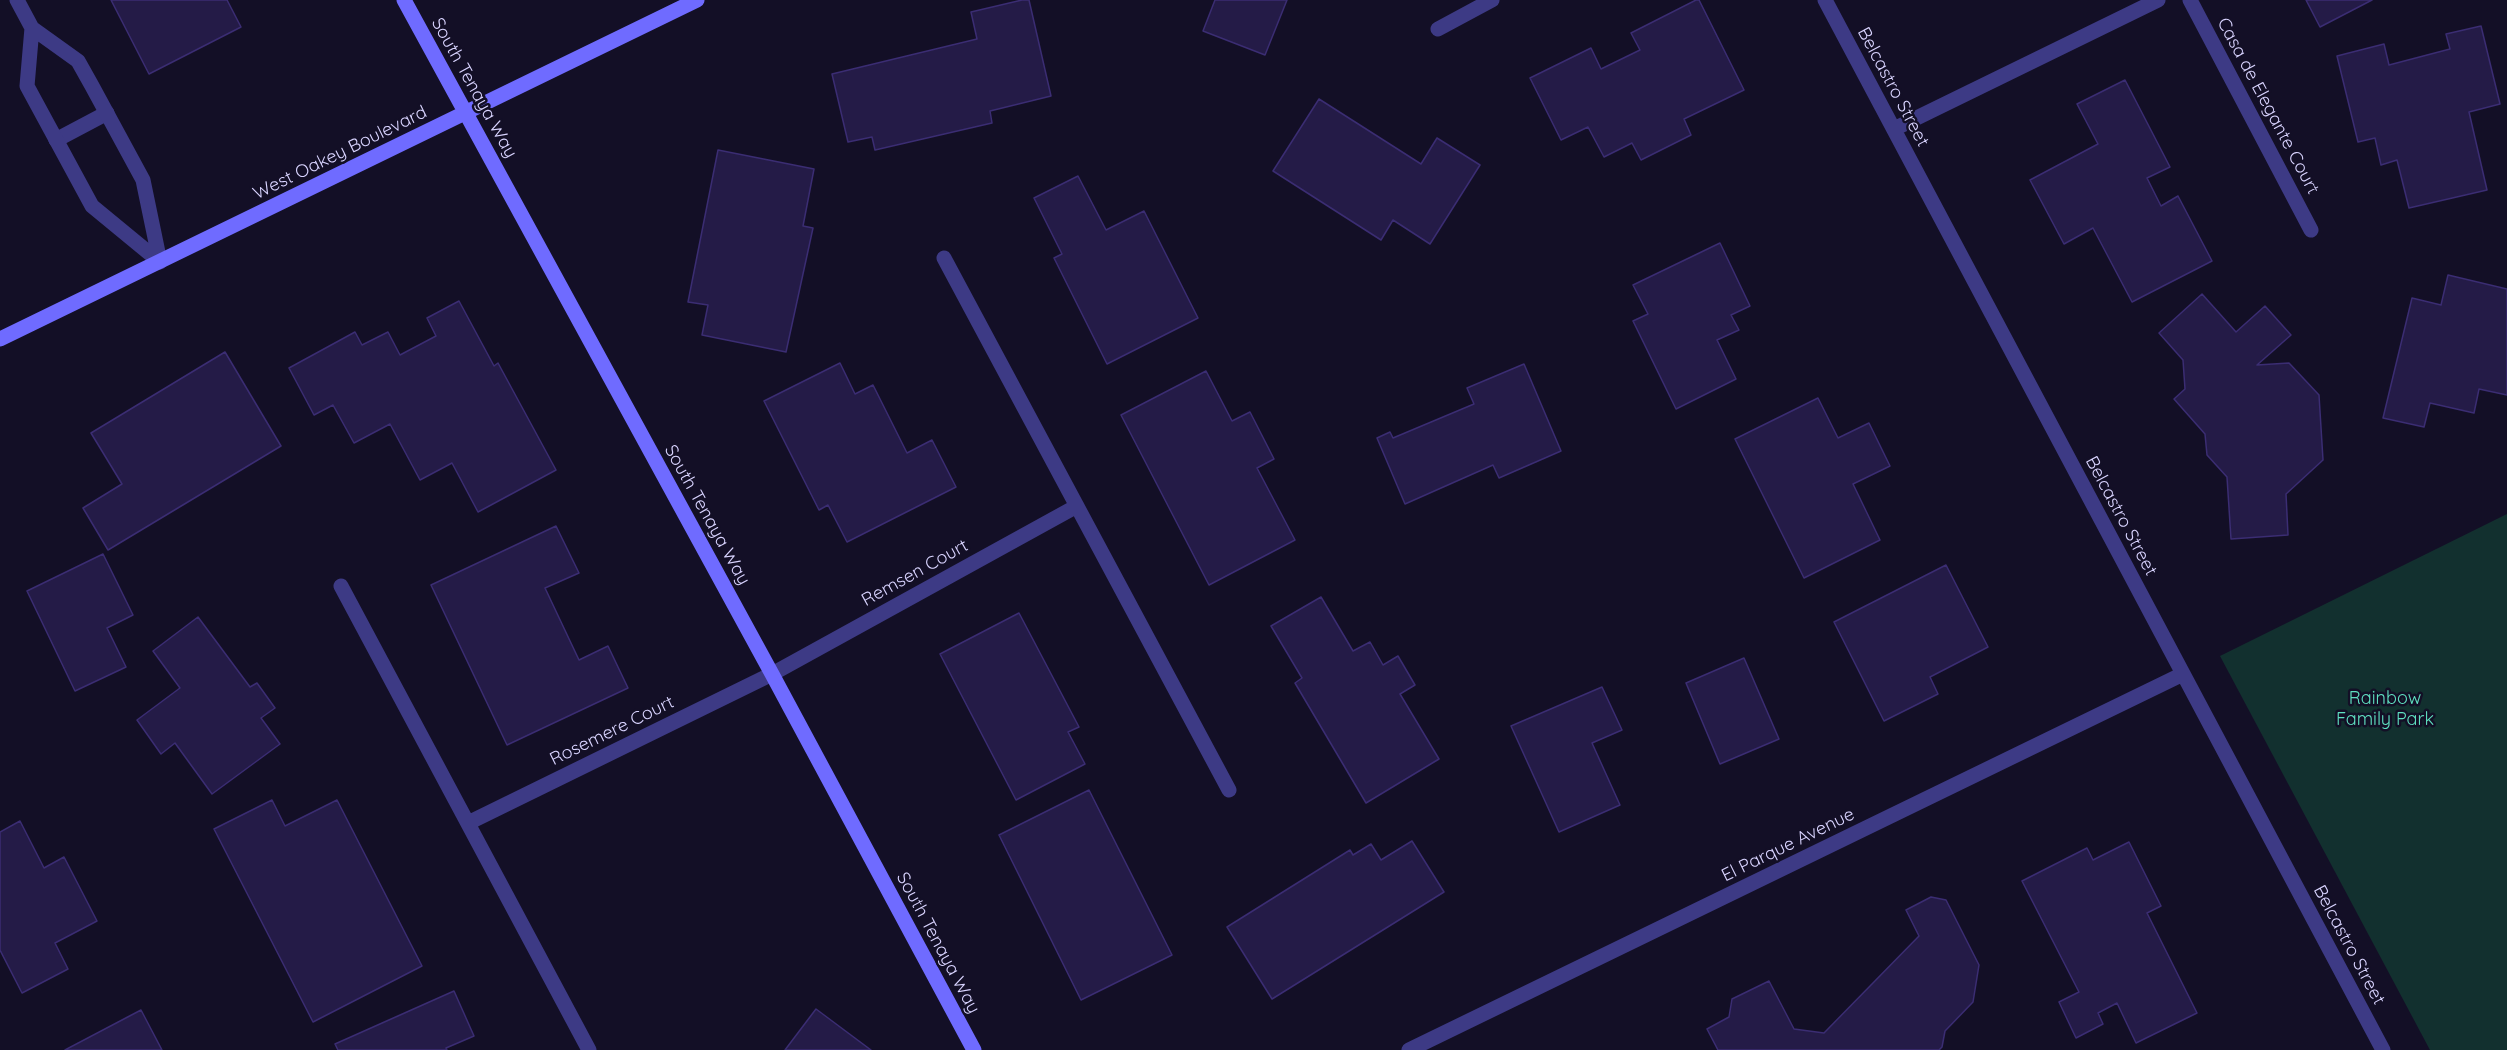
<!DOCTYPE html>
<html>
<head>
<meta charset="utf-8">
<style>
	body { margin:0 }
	canvas { display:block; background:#130f26 }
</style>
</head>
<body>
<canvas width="2507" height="1050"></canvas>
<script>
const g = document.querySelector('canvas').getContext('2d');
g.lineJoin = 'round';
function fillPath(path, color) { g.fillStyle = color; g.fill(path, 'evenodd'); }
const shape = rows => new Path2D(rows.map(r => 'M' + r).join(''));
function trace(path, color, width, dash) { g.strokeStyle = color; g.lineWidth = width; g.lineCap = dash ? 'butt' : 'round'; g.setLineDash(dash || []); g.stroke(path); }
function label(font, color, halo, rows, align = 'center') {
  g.font = font + ' Quicksand,sans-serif'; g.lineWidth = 5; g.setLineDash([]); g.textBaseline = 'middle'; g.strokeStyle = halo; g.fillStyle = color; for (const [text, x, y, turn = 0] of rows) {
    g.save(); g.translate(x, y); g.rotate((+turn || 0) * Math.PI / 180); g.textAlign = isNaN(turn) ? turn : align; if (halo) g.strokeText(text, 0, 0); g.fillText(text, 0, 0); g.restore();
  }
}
fillPath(shape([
	[2507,514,2507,1050,2430,1050,2220,656]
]), '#12302f');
const building = shape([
	[111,0,227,0,241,27,149,74,111,0],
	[1022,0,1029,0,1051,96,990,111,992,123,875,150,872,137,848,142,832,74,977,39,971,12,1022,0],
	[1215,0,1287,0,1265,55,1203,31,1215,0],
	[1696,0,1699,0,1744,90,1684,119,1691,135,1641,160,1632,143,1604,157,1588,127,1561,140,1530,78,1591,48,1601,69,1640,50,1631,33,1696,0],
	[2306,0,2372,0,2320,27,2306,0],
	[2481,26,2500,104,2469,112,2487,190,2409,208,2397,160,2381,165,2375,138,2358,142,2337,56,2384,44,2389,65,2450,49,2446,34,2481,26],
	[2125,80,2170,167,2147,178,2161,206,2178,196,2212,261,2132,302,2093,228,2064,244,2030,180,2098,144,2077,104,2125,80],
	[1319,99,1421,164,1437,138,1480,165,1430,244,1393,220,1381,240,1273,171,1319,99],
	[718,150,814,169,803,226,813,228,786,352,702,335,708,305,688,302,718,150],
	[1078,176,1106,230,1144,211,1198,318,1107,364,1054,258,1062,254,1034,198,1078,176],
	[1720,243,1750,306,1731,315,1739,330,1717,340,1736,379,1676,409,1633,321,1648,314,1633,285,1720,243],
	[2448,275,2507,289,2507,395,2479,389,2474,413,2430,403,2424,427,2383,418,2412,298,2441,305,2448,275],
	[2202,294,2236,332,2265,306,2291,335,2257,365,2289,363,2319,395,2323,460,2286,494,2288,535,2231,539,2227,477,2207,455,2205,434,2174,399,2185,389,2183,360,2159,333,2202,294],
	[459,301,494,366,498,363,556,470,478,512,452,463,420,480,390,424,354,443,333,405,314,415,289,368,355,332,362,345,388,332,400,355,436,336,427,318,459,301],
	[225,352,281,446,108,550,83,508,122,484,91,433,225,352],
	[840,363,855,394,873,385,907,453,932,440,956,487,847,542,828,505,819,510,764,401,840,363],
	[1524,364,1561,451,1499,478,1493,465,1405,504,1377,438,1390,432,1393,438,1474,404,1467,388,1524,364],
	[1206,371,1232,421,1250,412,1274,459,1257,468,1295,540,1209,585,1121,415,1206,371],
	[1818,398,1838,438,1869,423,1890,466,1853,484,1880,540,1804,578,1735,439,1818,398],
	[556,526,579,573,545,588,579,660,608,646,628,688,507,745,431,585,556,526],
	[103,554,133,615,107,628,126,667,75,691,27,591,103,554],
	[1946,565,1988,647,1930,677,1938,694,1884,721,1834,622,1946,565],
	[1321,597,1353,651,1370,642,1383,665,1398,656,1415,685,1400,694,1439,759,1366,803,1295,683,1302,678,1271,626,1321,597],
	[1019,613,1079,727,1068,732,1085,764,1016,800,940,654,1019,613],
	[198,617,250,687,257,683,275,708,261,718,280,744,212,794,175,743,161,754,137,720,180,688,153,651,198,617],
	[1744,658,1779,739,1720,764,1686,683,1744,658],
	[1602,687,1622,730,1592,743,1620,805,1559,832,1511,726,1602,687],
	[1089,790,1172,955,1081,1000,999,835,1089,790],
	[272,800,285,826,337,800,422,966,313,1022,214,829,272,800],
	[20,821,44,868,64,857,97,921,55,943,68,969,22,993,0,950,0,832,20,821],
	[1412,841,1444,892,1272,999,1227,927,1350,850,1353,855,1371,844,1381,860,1412,841],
	[2129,842,2161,906,2147,913,2197,1013,2136,1043,2117,1003,2098,1013,2103,1024,2076,1038,2059,1002,2079,992,2022,881,2087,848,2093,860,2129,842],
	[1931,897,1946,900,1979,965,1973,1002,1945,1031,1942,1047,1939,1050,1718,1050,1707,1029,1729,1017,1732,999,1769,981,1794,1029,1824,1033,1919,936,1906,910,1931,897],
	[454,991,474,1036,446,1048,447,1050,338,1050,335,1044,454,991],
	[816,1009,871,1050,785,1050,816,1009],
	[141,1010,162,1050,65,1050,141,1010]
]);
fillPath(building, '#241b47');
trace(building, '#3b2d73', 1.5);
trace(shape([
	[56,140,107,113]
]), '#3d3a85', 15);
trace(shape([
	[17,0,32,28,78,61,92,86,143,180,160,262],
	[1825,0,2383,1050],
	[2190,0,2311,230],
	[32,28,27,86,92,206,160,262],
	[1438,29,1492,0],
	[1894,129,2158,0],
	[944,258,1229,790],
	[341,586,589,1050],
	[468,823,772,674,1077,506],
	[1409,1050,2183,674]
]), '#3d3a85', 15);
trace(shape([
	[404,0,772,674,974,1050],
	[0,339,697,0]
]), '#6f6bff', 15);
label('18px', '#d9d4ff', '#130f26', [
	["Belcastro Street",1893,87,62],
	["South Tenaya Way",474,88,61],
	["Casa de Elegante Court",2268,106,62],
	["West Oakey Boulevard",340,153,-26],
	["South Tenaya Way",707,515,61],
	["Belcastro Street",2121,516,62],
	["Remsen Court",915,573,-29],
	["Rosemere Court",612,731,-26],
	["El Parque Avenue",1788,845,-26],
	["South Tenaya Way",938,943,62],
	["Belcastro Street",2349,945,62]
]);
label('18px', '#5fe0c0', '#130f26', [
	["Rainbow",2385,699],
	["Family Park",2385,720]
]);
</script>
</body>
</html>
